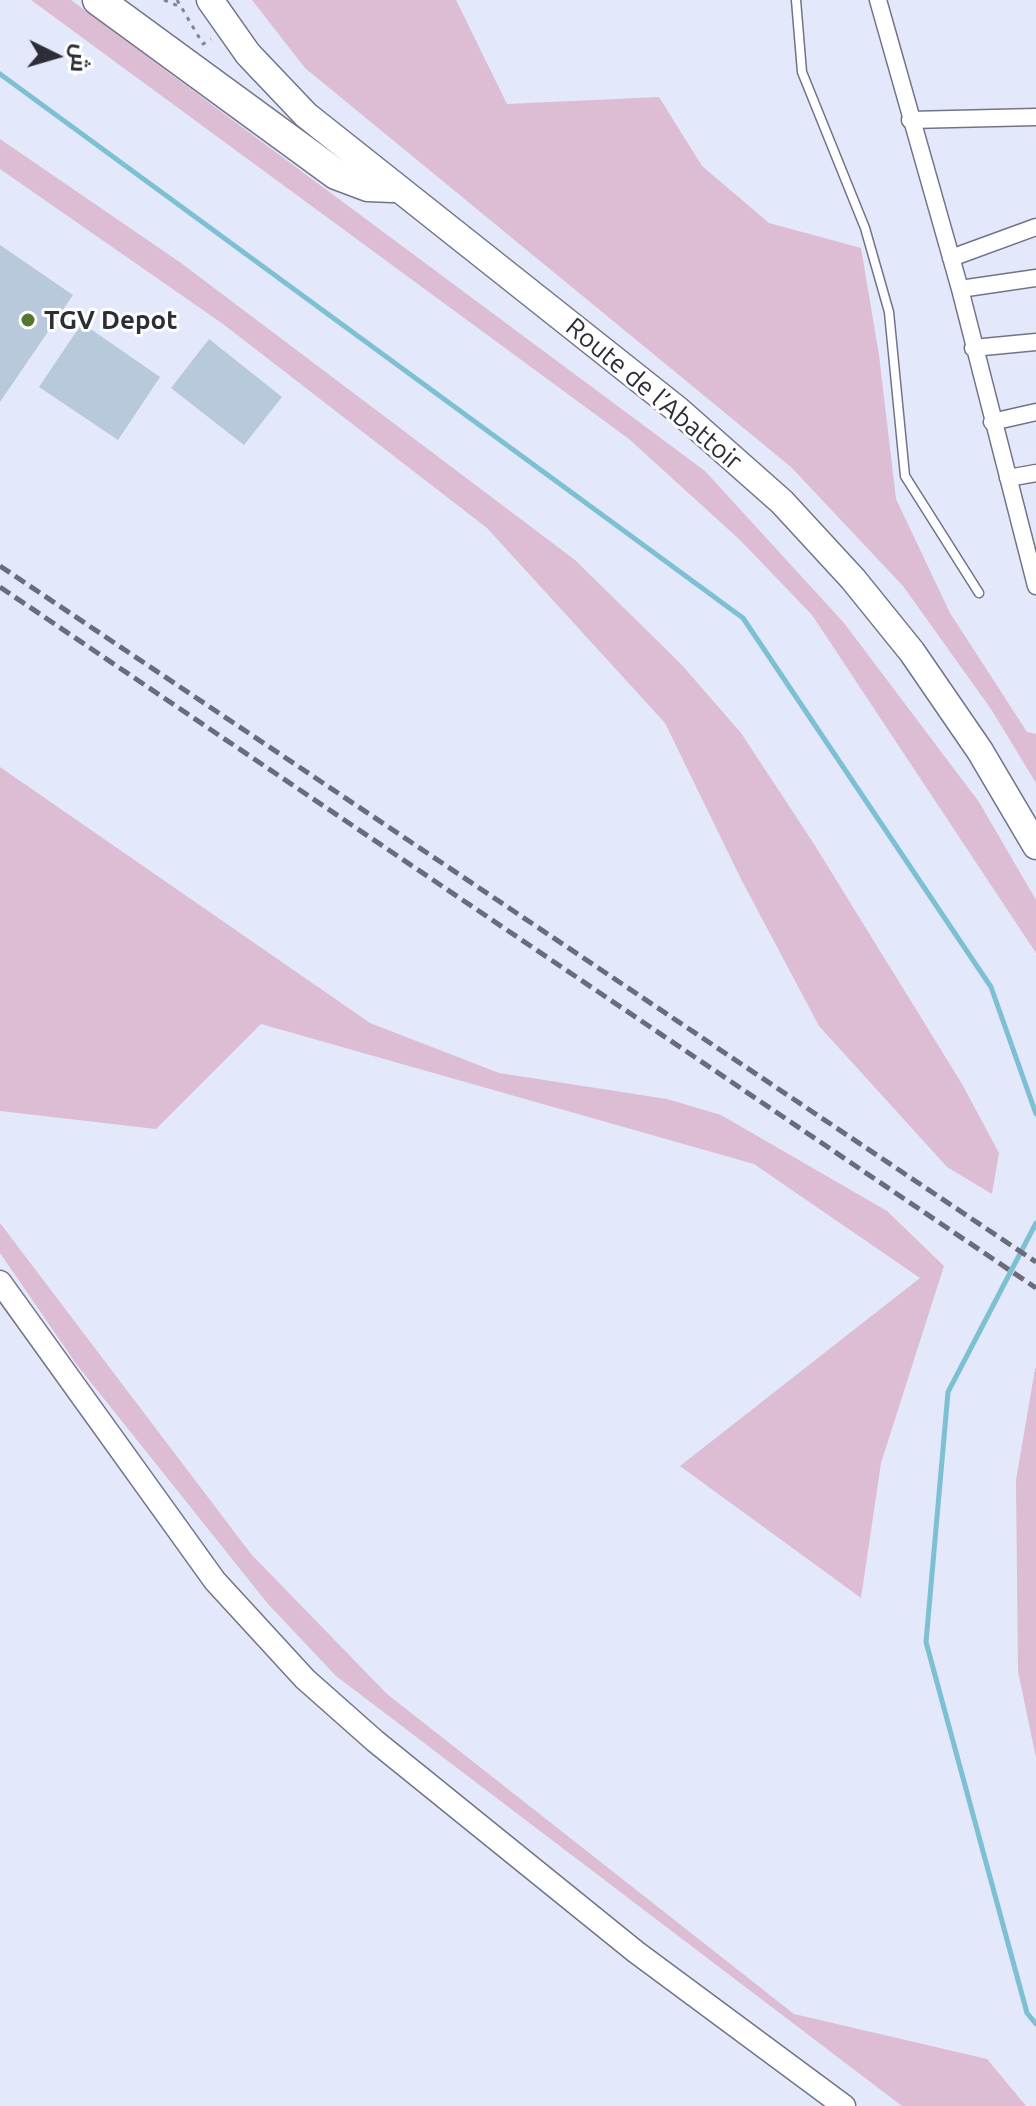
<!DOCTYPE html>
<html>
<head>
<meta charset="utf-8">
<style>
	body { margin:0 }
	#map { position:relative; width:1036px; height:2106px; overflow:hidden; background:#e4e8fb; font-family:Ubuntu,Cairo,sans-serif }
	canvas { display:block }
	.north { position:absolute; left:16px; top:16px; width:80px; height:80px; -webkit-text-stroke:6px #fff; paint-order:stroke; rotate:95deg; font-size:22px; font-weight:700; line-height:32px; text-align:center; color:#2c2d36 }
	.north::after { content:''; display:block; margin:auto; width:28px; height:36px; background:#2c2d36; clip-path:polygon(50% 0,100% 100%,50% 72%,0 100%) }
</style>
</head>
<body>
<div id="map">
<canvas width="1036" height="2106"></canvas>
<div class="north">ش</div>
</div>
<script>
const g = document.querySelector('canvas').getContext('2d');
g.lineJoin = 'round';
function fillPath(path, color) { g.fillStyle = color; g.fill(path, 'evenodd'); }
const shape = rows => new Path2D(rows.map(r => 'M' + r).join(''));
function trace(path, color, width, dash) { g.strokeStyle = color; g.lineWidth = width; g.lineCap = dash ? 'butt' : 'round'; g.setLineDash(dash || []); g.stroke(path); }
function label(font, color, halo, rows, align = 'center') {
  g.font = font + ' Ubuntu,sans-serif'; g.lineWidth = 6; g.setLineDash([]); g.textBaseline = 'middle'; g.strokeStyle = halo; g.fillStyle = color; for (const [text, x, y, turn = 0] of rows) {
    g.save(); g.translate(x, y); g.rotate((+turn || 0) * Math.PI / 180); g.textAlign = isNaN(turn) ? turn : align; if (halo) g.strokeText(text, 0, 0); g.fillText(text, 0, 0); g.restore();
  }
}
fillPath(shape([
	[31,0,71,0,705,471,844,623,979,802,1036,900,1036,953,812,615,740,540,629,439],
	[252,0,456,0,507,104,659,97,702,166,769,223,861,248,879,355,896,499,950,613,1027,732,1036,734,1036,783,991,709,903,586,791,467,305,68],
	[0,139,181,263,575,560,681,664,741,733,814,844,962,1084,999,1153,992,1194,947,1167,819,1026,741,879,665,723,487,528,223,324,0,169],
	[0,767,370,1023,499,1073,667,1099,721,1115,887,1211,944,1266,881,1463,861,1598,680,1466,920,1278,754,1164,261,1024,156,1129,0,1111],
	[0,1223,251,1554,387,1694,794,2014,987,2059,1026,2106,902,2106,336,1676,268,1604,77,1365,0,1253],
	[1035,1369,1036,1368,1036,1758,1018,1671,1016,1480]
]), '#dcbdd4');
trace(shape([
	[0,74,743,618,991,987,1036,1114],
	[1036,1223,948,1392,926,1642,1027,2013,1036,2024]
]), '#7dc0d4', 5);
fillPath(shape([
	[0,245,73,295,0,402],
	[82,323,160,377,118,440,39,387],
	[209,339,282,397,244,445,171,388]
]), '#b7c9db');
const lane = shape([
	[796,0,802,72,865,228,889,312,905,476,979,593]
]);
const street = shape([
	[878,0,960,289,1036,586],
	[910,120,1036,117],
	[951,258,1036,227],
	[960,289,1036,278],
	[973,348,1036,342],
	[992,422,1036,412],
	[1008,478,1036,473]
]);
const secondary = shape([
	[0,1282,215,1581,305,1679,375,1741,636,1952,844,2106]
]);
const primary = shape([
	[210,0,248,54,306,115,678,410,782,502,853,579,912,652,980,751,1036,846]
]);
const highway = shape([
	[98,0,336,174,368,186,393,187]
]);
trace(lane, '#717489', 11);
trace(street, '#717489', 19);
trace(secondary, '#717489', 25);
trace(primary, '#717489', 29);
trace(highway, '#717489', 33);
trace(shape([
	[164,0,181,7],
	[177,0,203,44,211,39]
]), '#818491', 3, [4, 6]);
trace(lane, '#fff', 8);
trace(street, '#fff', 16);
trace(secondary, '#fff', 22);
trace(primary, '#fff', 26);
trace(highway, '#fff', 30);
trace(shape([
	[0,566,1036,1262],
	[0,587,1036,1288]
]), '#6a6c79', 5, [12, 6]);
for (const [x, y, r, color] of [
	[28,320,8,"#54762d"]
]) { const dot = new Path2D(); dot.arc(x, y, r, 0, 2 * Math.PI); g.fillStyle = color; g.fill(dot); trace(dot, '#fff', 3); }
label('bold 26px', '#2c2d36', '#fff', [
	["TGV Depot",44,320]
], 'left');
label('26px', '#2c2d36', '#fff', [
	["Route de l’Abattoir",654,394,40]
]);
</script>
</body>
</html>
